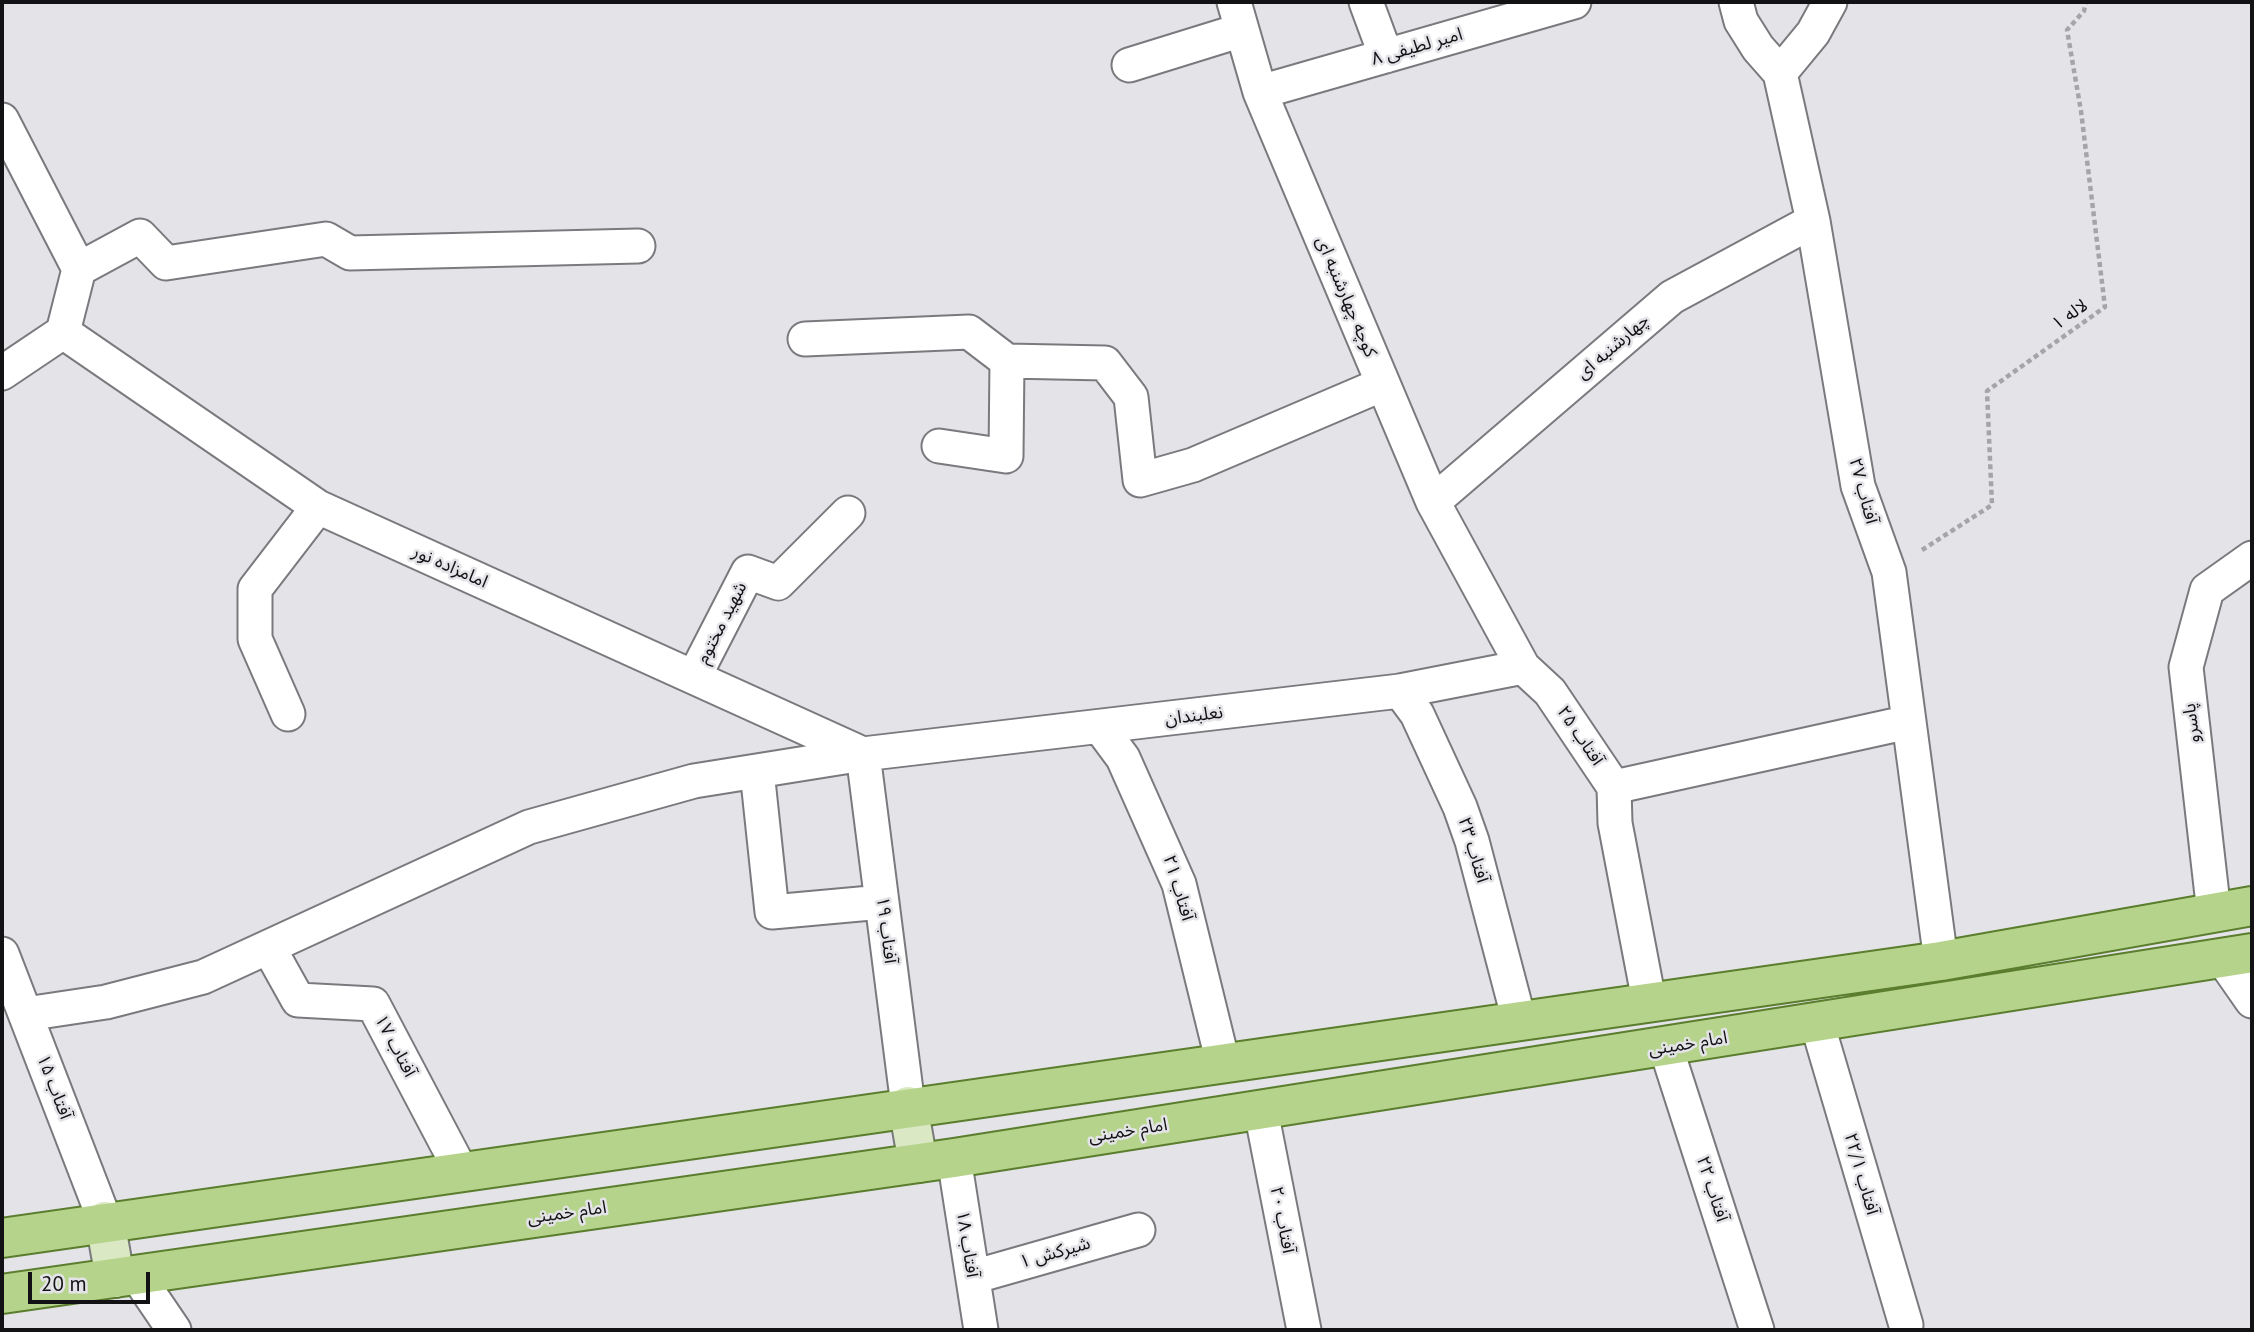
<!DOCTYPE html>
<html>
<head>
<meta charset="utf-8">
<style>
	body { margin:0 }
	#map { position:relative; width:2254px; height:1332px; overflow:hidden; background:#e4e4e8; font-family:"PT Sans",sans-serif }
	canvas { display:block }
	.frame { position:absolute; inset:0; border:4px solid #121214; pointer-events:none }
	.scale { position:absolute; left:28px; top:1272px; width:122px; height:32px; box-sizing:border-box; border:4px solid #121214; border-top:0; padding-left:9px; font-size:21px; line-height:24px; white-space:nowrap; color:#121214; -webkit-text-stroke:5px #e4e4e8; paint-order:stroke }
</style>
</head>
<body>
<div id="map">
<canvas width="2254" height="1332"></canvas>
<div class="frame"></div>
<div class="scale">20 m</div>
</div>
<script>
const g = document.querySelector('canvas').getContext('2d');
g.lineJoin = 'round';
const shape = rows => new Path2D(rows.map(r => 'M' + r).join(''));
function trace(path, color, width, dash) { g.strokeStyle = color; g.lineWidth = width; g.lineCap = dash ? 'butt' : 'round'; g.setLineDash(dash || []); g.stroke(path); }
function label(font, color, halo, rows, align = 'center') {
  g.font = font + ' "PT Sans","Noto Sans Arabic",sans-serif'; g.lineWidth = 5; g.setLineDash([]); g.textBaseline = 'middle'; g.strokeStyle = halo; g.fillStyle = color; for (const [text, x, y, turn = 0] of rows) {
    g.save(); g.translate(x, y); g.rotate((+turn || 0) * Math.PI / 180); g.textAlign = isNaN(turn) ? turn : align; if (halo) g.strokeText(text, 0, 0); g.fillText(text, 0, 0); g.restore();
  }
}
const street = shape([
	[1234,2,1260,92,1433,502,1523,667,1550,692,1614,787,1615,823,1649,1001],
	[1366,2,1386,56],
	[1736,2,1741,21,1758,48,1780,73],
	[1830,2,1813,33,1780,73,1813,221,1858,486,1889,572,1941,961],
	[1129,65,1242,30],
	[1260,92,1574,2],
	[2,120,79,269,63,332,2,373],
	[79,269,140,236,166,263,326,239,350,253,638,246],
	[63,332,318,507,863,754],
	[805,339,969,332,1007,361,1105,363,1131,397,1140,480,1193,465,1383,384],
	[939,446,1006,456,1007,361],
	[1433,502,1672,297,1813,221],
	[694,677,748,572,778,583,848,513],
	[1400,691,1417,714,1460,807,1472,841,1519,1020],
	[288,714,255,639,255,589,318,507],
	[1100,727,1123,758,1179,884,1223,1063],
	[863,754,908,1106],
	[757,771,772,912,882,902],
	[1614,787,1909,722],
	[2214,913,2186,667,2207,590,2252,558],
	[269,948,298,1000,373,1004,461,1171],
	[2,954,105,1221],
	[2222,958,2252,1001],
	[26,1014,106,1002,203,977,529,827,694,781,863,754,1400,691,1523,667],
	[1817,1023,1906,1325],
	[1666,1048,1757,1330],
	[1261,1111,1304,1330],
	[954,1158,981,1330],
	[136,1274,174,1330],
	[973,1277,1138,1230]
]);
const secondary = shape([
	[908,1106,918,1163],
	[105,1221,115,1278]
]);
const primary = shape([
	[2,1238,1941,961,2252,906],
	[2,1294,954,1158,2252,953]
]);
trace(street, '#7a7a7e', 37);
trace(secondary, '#7a7a7e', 42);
trace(primary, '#5b7d2e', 42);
trace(shape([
	[1922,550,1992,505,1987,391,2105,307,2081,111,2067,30,2084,11,2086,2]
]), '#a5a5a8', 4.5, [5, 3.5]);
trace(street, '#fff', 33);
trace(secondary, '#dae9c4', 38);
trace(primary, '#b5d38a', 38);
label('18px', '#121214', '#e4e4e8', [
	["۸ امیر لطیفی",1417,47,-16],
	["کوچه چهارشنبه ای",1346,297,67],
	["لاله ۱",2070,315,-35],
	["چهارشنبه ای",1613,347,-41],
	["آفتاب ۲۷",1863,491,75],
	["امامزاده نور",450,567,24],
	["شهید مختوم",722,623,-63],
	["نعلبندان",1194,716,-7],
	["پاسرو",2192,723,-97],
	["آفتاب ۲۵",1580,736,56],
	["آفتاب ۲۳",1473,850,73],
	["آفتاب ۲۱",1178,888,73],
	["۱۹ آفتاب",886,930,83],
	["امام خمینی",1688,1044,-9],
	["۱۷ آفتاب",395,1046,62],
	["آفتاب ۱۵",54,1087,69],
	["امام خمینی",1128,1131,-9],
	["آفتاب ۲۲/۱",1861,1174,74],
	["آفتاب ۲۲",1712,1189,72],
	["امام خمینی",567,1213,-8],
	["۲۰ آفتاب",1282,1220,79],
	["آفتاب ۱۸",967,1244,81],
	["شیرکش ۱",1055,1253,-16]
]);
</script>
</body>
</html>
